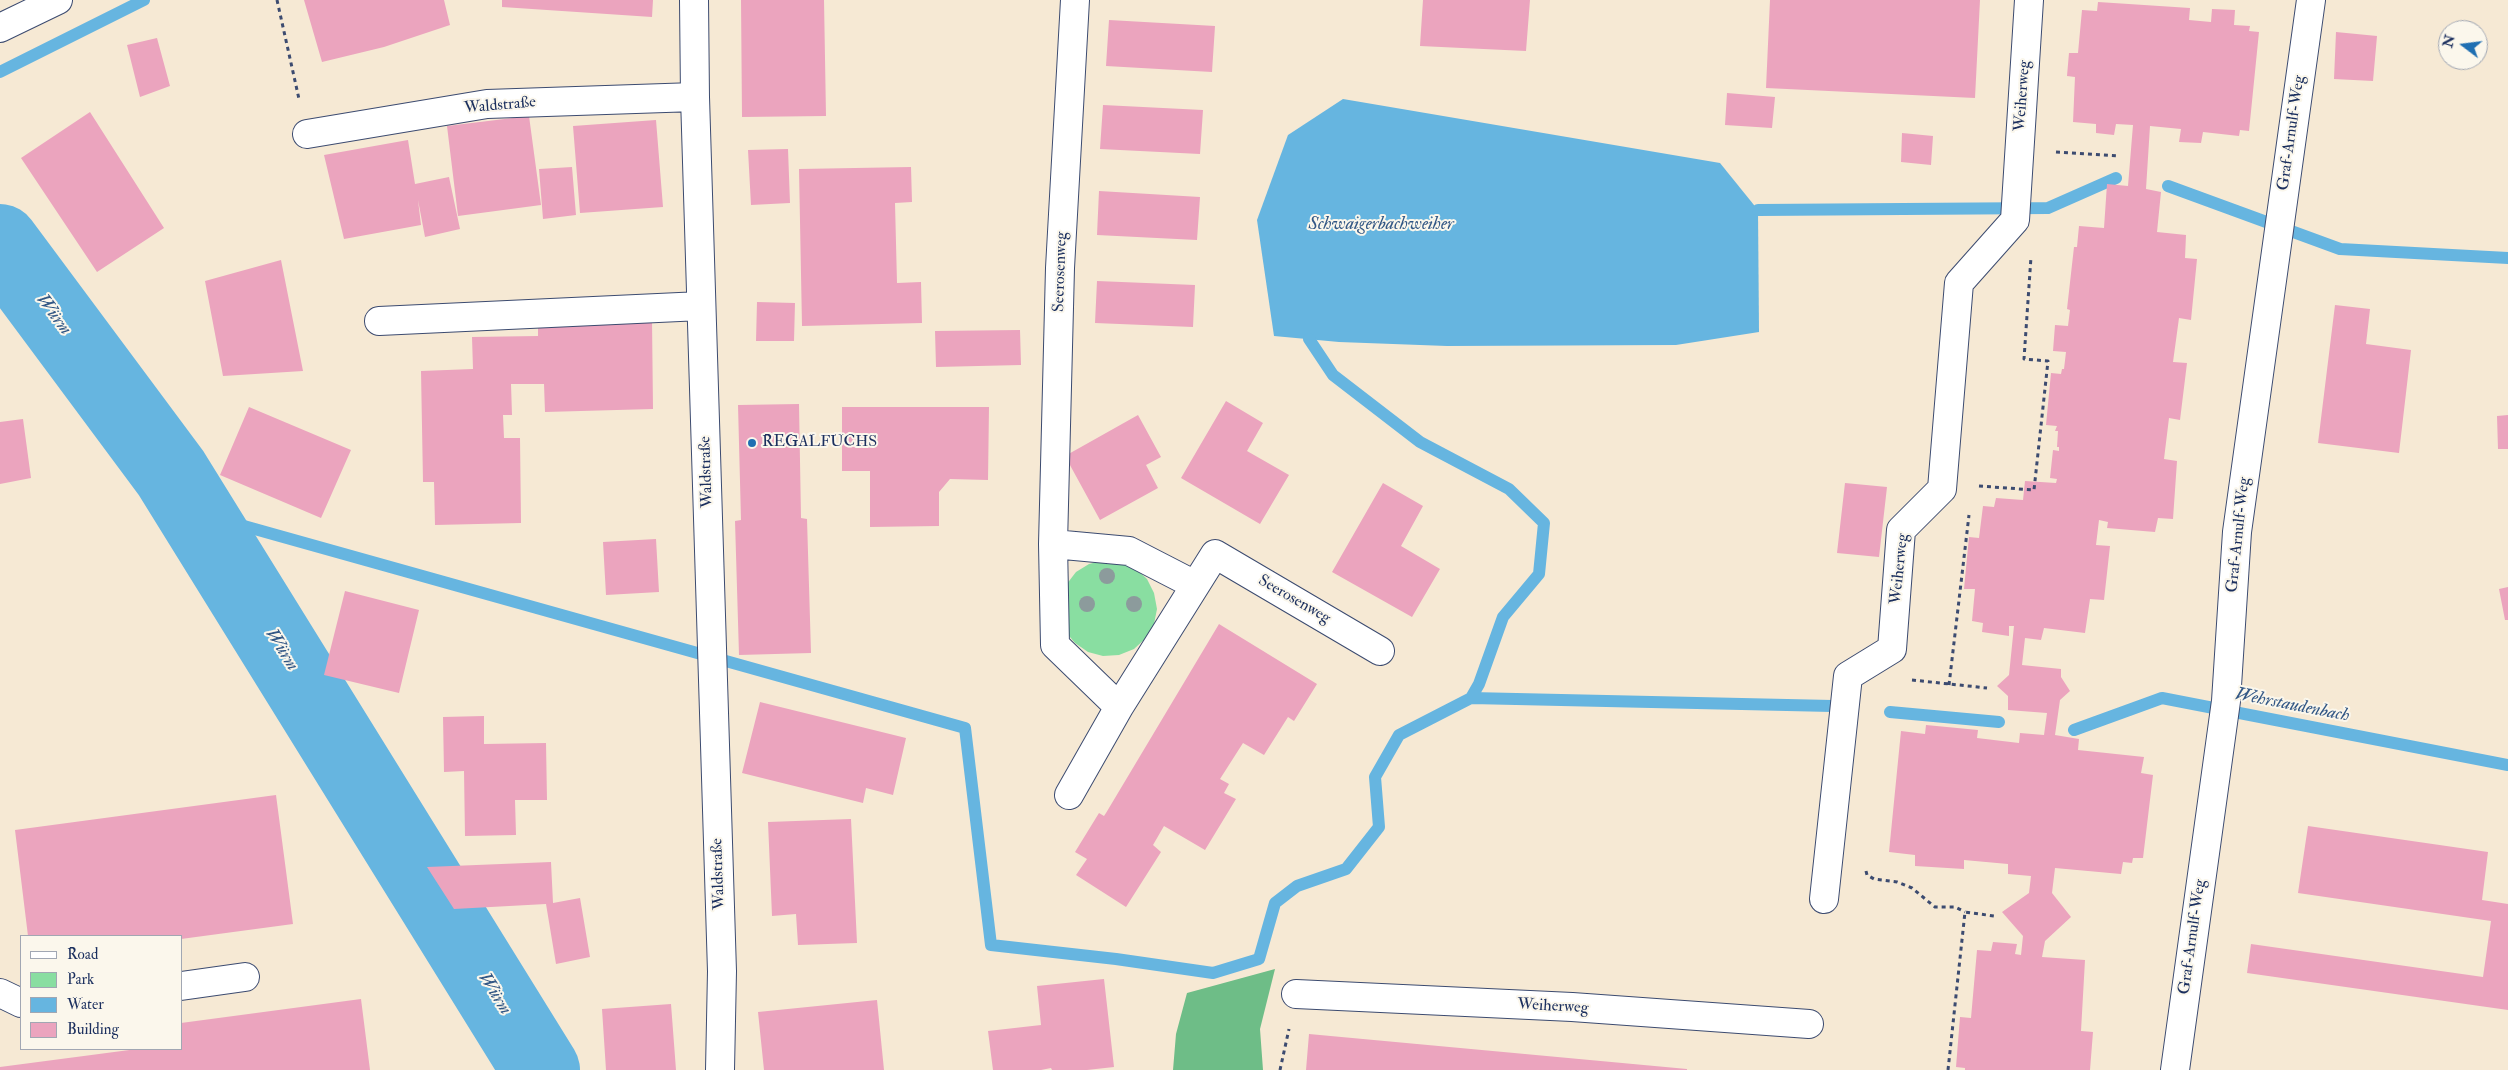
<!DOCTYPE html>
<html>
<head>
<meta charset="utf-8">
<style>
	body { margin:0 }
	#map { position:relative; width:2508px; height:1070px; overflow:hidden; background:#f6e9d4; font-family:"IM FELL Double Pica",serif }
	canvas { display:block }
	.legend { position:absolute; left:20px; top:935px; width:162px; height:115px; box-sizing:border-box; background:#fbf7ec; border:1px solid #a1a7b3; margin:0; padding:6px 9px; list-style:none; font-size:15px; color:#1b2f5e }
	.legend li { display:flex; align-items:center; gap:10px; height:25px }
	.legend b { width:25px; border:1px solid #a1a7b3 }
	.north { position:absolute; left:2438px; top:20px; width:50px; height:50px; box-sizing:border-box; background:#fbf7ec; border:1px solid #a1a7b3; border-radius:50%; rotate:285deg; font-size:14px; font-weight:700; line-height:20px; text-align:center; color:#1b2f5e }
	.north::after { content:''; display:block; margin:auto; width:18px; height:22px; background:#1f6fb2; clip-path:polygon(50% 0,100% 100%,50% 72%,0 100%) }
</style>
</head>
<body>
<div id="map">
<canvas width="2508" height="1070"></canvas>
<ul class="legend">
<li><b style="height:6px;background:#fff"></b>Road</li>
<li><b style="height:14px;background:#89dea1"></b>Park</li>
<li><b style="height:14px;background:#66b5e0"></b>Water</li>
<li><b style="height:14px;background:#eba4be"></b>Building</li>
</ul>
<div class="north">N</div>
</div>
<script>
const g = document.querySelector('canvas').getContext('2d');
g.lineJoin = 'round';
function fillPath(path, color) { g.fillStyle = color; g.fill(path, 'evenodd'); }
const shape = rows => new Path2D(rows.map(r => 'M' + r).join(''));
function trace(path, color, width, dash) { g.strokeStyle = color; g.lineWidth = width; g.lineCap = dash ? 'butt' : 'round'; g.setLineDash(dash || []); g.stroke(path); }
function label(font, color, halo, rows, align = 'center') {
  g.font = font + ' "IM FELL Double Pica",serif'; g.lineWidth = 4; g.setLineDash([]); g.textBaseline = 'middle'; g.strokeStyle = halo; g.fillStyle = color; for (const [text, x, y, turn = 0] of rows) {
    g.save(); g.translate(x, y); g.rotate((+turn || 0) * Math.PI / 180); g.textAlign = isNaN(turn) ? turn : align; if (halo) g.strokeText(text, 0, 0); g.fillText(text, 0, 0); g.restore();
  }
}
fillPath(shape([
	[1105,560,1121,562,1135,568,1147,579,1154,593,1157,609,1154,624,1146,638,1134,649,1119,655,1103,656,1088,652,1075,643,1065,631,1066,585,1076,572,1089,564]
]), '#89dea1');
fillPath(shape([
	[1275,969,1260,1029,1263,1070,1173,1070,1176,1034,1187,993]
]), '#6ebd87');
fillPath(shape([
	[1343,99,1720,163,1758,210,1759,332,1676,345,1447,346,1339,342,1274,336,1257,220,1288,135]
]), '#66b5e0');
trace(shape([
	[0,72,144,0],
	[2168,186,2340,249,2508,258],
	[1758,210,2048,208,2116,178],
	[1309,339,1333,375,1420,442,1509,489,1544,523,1539,574,1503,617,1479,684,1471,698],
	[194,512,965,728,991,945,1116,959,1213,973,1259,959,1275,903,1297,886,1346,869,1379,827,1375,777,1399,735,1471,698,1832,706],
	[1890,712,1999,722],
	[2074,730,2162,698,2508,765]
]), '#66b5e0', 12);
trace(shape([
	[0,243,171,473,541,1070]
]), '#66b5e0', 78);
fillPath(shape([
	[304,0,444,0,450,25,384,47,322,62],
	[502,0,653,0,652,17,502,7],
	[741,0,824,0,826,116,742,117],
	[1423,0,1530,0,1526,51,1420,46],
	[1770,0,1980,0,1975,98,1766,88],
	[2098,2,2190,8,2189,20,2211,22,2212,9,2235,10,2234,25,2250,26,2249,31,2259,32,2249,131,2240,130,2239,136,2203,132,2201,143,2179,142,2181,129,2150,126,2146,189,2161,192,2157,232,2186,235,2185,258,2197,259,2191,320,2179,318,2173,362,2187,363,2180,420,2169,418,2164,459,2177,461,2173,519,2158,518,2155,532,2107,528,2108,522,2099,520,2096,545,2110,546,2104,600,2090,599,2085,633,2044,628,2041,640,2025,638,2022,665,2061,669,2061,677,2070,691,2060,700,2055,735,2079,739,2078,750,2144,757,2141,773,2153,775,2143,858,2133,858,2132,863,2123,862,2121,874,2055,868,2052,893,2071,917,2045,941,2042,957,2085,960,2081,1031,2093,1032,2090,1070,1965,1070,1965,1068,1956,1067,1960,1017,1971,1018,1977,950,1991,951,1993,942,2017,944,2015,954,2021,955,2023,936,2002,912,2029,893,2031,876,2008,874,2008,864,1964,860,1964,869,1915,866,1915,855,1889,852,1901,731,1925,734,1926,725,1978,730,1977,738,2019,743,2020,733,2044,735,2047,713,2008,710,2008,696,1997,686,2009,675,2014,626,2009,626,2009,636,1982,632,1983,623,1972,621,1975,589,1964,589,1969,537,1979,538,1983,506,1994,507,1996,498,2023,500,2025,481,2056,483,2057,479,2050,478,2053,450,2059,451,2059,447,2057,447,2058,431,2055,431,2057,426,2046,425,2051,373,2061,374,2062,369,2064,369,2066,352,2053,351,2055,325,2068,326,2070,310,2067,309,2074,247,2077,247,2079,226,2104,228,2107,184,2128,186,2133,125,2116,124,2114,135,2096,133,2096,124,2073,122,2075,77,2067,76,2069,53,2078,53,2082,10,2097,11],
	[1109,20,1215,26,1212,72,1106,66],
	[2336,32,2377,36,2373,81,2334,79],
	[157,38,170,86,140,97,127,45],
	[1727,93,1775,97,1772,128,1725,125],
	[1103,105,1203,110,1200,154,1100,149],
	[90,112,164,228,97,272,21,158],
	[529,116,541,205,458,216,447,126],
	[656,120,663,207,580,213,573,126],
	[1902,133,1933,136,1931,165,1901,162],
	[408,140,415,184,449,177,460,229,425,237,418,200,421,225,344,239,324,155],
	[788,149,790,203,751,205,748,150],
	[572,167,576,215,543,219,539,169],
	[911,167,912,202,895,203,897,283,921,282,922,323,802,326,799,169],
	[1099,191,1200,197,1197,240,1097,235],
	[281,260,303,371,223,376,205,281],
	[1097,281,1195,285,1193,327,1095,323],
	[757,302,795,303,794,341,756,341],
	[2335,305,2370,309,2366,344,2411,350,2399,453,2318,443],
	[652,320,653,409,545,412,544,384,511,384,512,415,503,415,504,438,520,438,521,523,435,525,434,482,423,482,421,371,473,369,472,337,538,336,538,323],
	[1020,330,1021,365,936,367,935,331],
	[1226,401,1263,423,1247,451,1289,475,1260,524,1181,478],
	[799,404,801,518,807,519,811,653,739,655,735,521,741,520,738,405],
	[249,407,351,450,321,518,220,475],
	[842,407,989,407,988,480,950,479,939,492,939,526,870,527,870,471,842,471],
	[1138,415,1161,457,1146,465,1158,488,1100,520,1065,456],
	[2508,415,2508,449,2498,449,2497,416],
	[23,419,31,478,0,484,0,422],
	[1383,483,1423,506,1401,546,1440,569,1412,617,1332,572],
	[1845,483,1887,487,1879,557,1837,553],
	[656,539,659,592,606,595,603,542],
	[2508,587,2508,620,2505,620,2499,589],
	[345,591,419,610,399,693,324,675],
	[1219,624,1317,684,1294,721,1288,717,1264,755,1243,743,1220,779,1229,784,1224,793,1236,799,1205,850,1164,826,1153,845,1161,852,1126,907,1076,875,1087,859,1075,852,1099,813,1104,816,1106,813],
	[760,702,906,738,893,795,866,788,863,803,742,773],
	[484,716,484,744,546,743,547,800,515,800,516,835,465,836,464,771,444,772,443,717],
	[276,795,293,924,181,939,181,936,28,936,15,830],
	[851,819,857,943,798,945,796,914,772,916,768,822],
	[2308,826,2488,852,2482,900,2508,904,2508,1010,2247,973,2251,944,2483,977,2491,921,2298,893],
	[551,862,553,903,580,898,590,957,556,964,546,904,454,909,427,867],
	[1104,979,1114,1067,1087,1070,1052,1070,1051,1068,1041,1070,993,1070,988,1031,1041,1025,1037,986],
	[361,999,370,1070,0,1070,0,1067,137,1049,181,1049,181,1023],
	[877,1000,884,1070,764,1070,758,1012],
	[671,1004,676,1070,606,1070,602,1009],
	[1309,1034,1687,1069,1687,1070,1306,1070]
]), '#eba4be');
const minor = shape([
	[694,0,695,97,722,971,720,1070],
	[1075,0,1060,268,1053,544,1055,645,1119,707],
	[0,28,58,0],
	[307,134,487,104,695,97],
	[379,321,701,306],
	[1053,544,1129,551,1195,585],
	[1069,795,1119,707,1215,554,1380,651],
	[1824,899,1848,676,1892,649,1901,530,1942,489,1959,283,2015,220,2029,0],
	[181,986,245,977],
	[0,993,21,1003],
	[1296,994,1572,1007,1809,1024],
	[2175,1070,2226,701,2237,532,2311,0]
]);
trace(minor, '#3c4b70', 30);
trace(shape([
	[277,0,299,99],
	[2056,152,2119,156],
	[1979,486,2034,490,2048,361,2024,359,2031,257],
	[1912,680,1987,688],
	[1949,685,1969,515],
	[1866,871,1867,875,1874,879,1897,882,1912,888,1935,907,1955,907,1965,912],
	[1280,1070,1289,1029],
	[1948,1070,1965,912,1994,916]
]), '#3c4b70', 3, [4, 4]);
trace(minor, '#fff', 28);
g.fillStyle = '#8c9b9c';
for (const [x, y] of [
	[1107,576],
	[1087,604],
	[1134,604]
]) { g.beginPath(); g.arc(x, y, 8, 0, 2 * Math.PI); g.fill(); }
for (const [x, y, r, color] of [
	[752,443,5,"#1f6fb2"]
]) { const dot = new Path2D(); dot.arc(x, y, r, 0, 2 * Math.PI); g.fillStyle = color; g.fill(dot); trace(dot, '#fbf7ec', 2); }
label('16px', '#1b2f5e', '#fbf7ec', [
	["Weiherweg",2023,96,-86],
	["Waldstraße",500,106,-5],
	["Graf-Arnulf-Weg",2292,133,-82],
	["Seerosenweg",1061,272,-88],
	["Waldstraße",707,472,-92],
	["Graf-Arnulf-Weg",2239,535,-84],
	["Weiherweg",1900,569,-84],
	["Seerosenweg",1294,600,30],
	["Waldstraße",719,874,-92],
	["Graf-Arnulf-Weg",2193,937,-82],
	["Weiherweg",1553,1007,3]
]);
label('16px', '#1b2f5e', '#fbf7ec', [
	["REGALFUCHS",762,443]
], 'left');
label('italic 18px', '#325785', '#fbf7ec', [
	["Schwaigerbachweiher",1381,225],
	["Würm",53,315,53],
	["Würm",281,650,58],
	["Wehrstaudenbach",2292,706,11],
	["Würm",494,994,58]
]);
</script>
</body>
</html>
